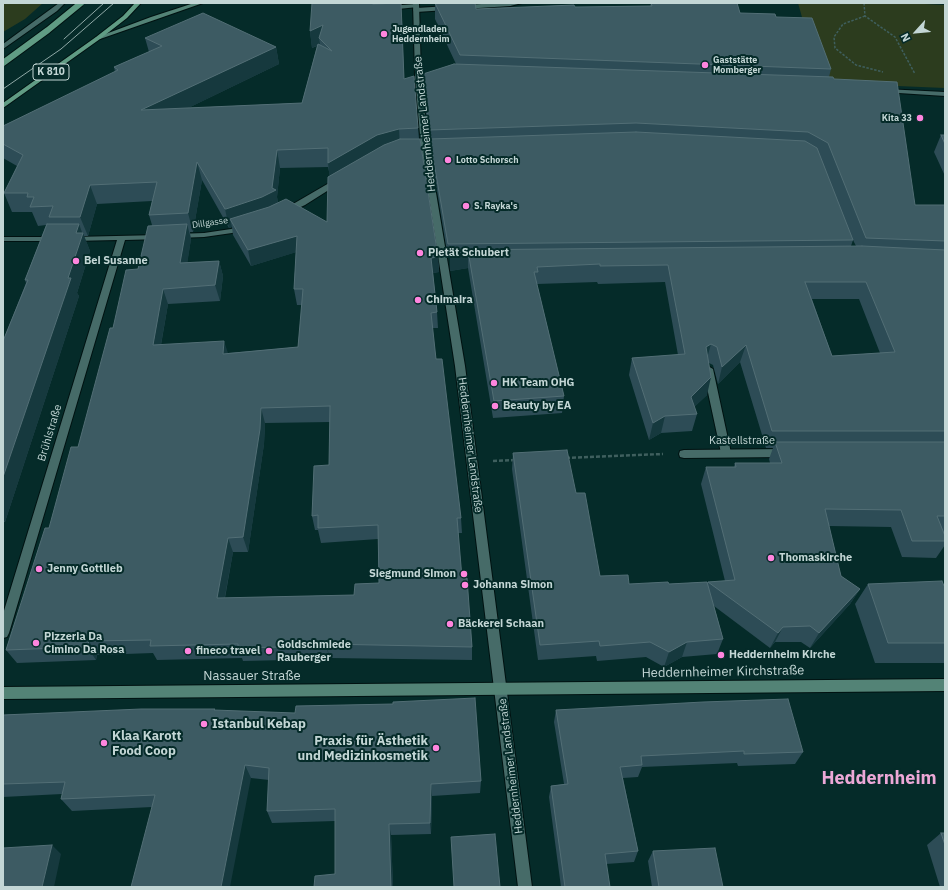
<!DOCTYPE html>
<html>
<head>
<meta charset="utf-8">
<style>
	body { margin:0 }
	#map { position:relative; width:948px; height:890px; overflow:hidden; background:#052b29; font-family:"IBM Plex Sans",sans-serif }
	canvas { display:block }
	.frame { position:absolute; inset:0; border:4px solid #c3d6d5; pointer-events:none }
	.north { position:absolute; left:896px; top:12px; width:40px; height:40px; -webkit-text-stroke:3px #052b29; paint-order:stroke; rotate:243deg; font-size:11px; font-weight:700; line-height:16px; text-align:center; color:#c3d6d5 }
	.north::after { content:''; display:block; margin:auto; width:14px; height:18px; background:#c3d6d5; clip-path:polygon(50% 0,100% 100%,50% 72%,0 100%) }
</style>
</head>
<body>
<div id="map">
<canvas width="948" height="890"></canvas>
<div class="frame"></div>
<div class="north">N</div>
</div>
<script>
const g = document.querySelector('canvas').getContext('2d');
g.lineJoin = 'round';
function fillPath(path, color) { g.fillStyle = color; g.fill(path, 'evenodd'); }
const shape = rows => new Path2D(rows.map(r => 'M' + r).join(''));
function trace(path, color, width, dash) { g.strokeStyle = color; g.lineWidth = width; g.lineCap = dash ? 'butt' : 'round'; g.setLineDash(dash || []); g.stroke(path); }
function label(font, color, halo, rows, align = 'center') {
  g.font = font + ' "IBM Plex Sans",sans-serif'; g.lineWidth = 4; g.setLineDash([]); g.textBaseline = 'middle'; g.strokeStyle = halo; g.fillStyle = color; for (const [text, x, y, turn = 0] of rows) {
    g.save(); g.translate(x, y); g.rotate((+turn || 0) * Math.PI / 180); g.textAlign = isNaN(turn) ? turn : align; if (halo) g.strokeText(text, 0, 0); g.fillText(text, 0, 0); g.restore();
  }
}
fillPath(shape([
	[3,3,43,3,25,19,3,32],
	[798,3,905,3,945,5,945,60,944,61,945,88,825,83,807,35]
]), '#2c3c1e');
const lane = shape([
	[498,3,513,4,510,6,416,12,413,10,416,8,498,3],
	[416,4,418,5,418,7,388,10,385,8,388,6,416,4],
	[708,366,713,369,731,453,730,456,726,457,722,456,721,453,703,369,708,366]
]);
const street = shape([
	[59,3,65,3,57,11,3,49,3,44,59,3],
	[413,3,419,3,421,75,428,147,443,146,447,148,443,150,429,151,465,366,532,887,518,887,455,366,422,151,409,152,405,150,409,148,421,147,415,75,413,3],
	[508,3,522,3,510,6,508,5,508,3],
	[885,89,945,92,945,96,883,92,883,90,885,89],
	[336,179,339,179,343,181,305,205,288,213,282,213,281,211,336,179],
	[246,224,249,224,249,228,232,233,204,237,177,238,173,236,177,234,204,233,231,229,246,224],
	[159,235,163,237,162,239,125,240,9,633,7,637,3,638,3,614,117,240,73,241,69,239,73,237,159,235],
	[3,237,55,237,59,239,55,241,3,241,3,237],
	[785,449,789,450,790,453,789,456,785,457,684,458,680,457,679,454,680,451,684,450,785,449]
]);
const secondary = shape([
	[194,3,203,3,100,39,95,38,151,17,194,3],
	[945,679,945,691,3,699,3,687,945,679]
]);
const primary = shape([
	[135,3,141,3,127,18,100,39,3,108,3,103,96,37,123,16,135,3]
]);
trace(lane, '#001211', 2);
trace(street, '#001211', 2);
trace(secondary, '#001211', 2);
trace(primary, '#001211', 2);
trace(shape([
	[864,3,865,16,895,37,915,74],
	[865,16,843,24,834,37,835,48,856,65,883,72]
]), '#3f5f5e', 1.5, [2.5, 1.5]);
trace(shape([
	[566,458,663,454],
	[493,461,516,460]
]), '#3f5f5e', 2.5, [4, 2]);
fillPath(lane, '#466b68');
fillPath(street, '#466b68');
fillPath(secondary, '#538376');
fillPath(primary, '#609c84');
trace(shape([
	[64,39,104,3],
	[3,89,61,49,114,3]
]), '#90a9a7', 1);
const primaryBridge = shape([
	[3,63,48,30,81,3]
]);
trace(primaryBridge, '#001211', 8, []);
trace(primaryBridge, '#609c84', 6);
fillPath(shape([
	[435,3,476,9,650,6,651,3,737,3,740,13,776,17,831,69,829,77,834,79,915,205,945,205,945,532,943,532,945,536,945,545,936,558,902,557,891,527,829,526,841,576,860,589,850,604,810,648,801,642,775,642,770,648,714,606,723,639,717,654,682,657,664,667,646,657,597,661,596,656,538,660,512,469,513,453,576,493,600,576,629,584,669,584,707,582,708,582,725,581,701,484,706,467,734,467,735,463,770,463,769,459,773,448,766,448,740,362,718,384,713,365,709,363,707,395,694,407,697,414,692,431,661,433,649,440,629,375,632,358,678,355,665,282,598,284,597,282,537,284,564,396,562,413,493,418,468,268,450,271,450,258,448,258,431,153,430,146,429,146,424,91,423,74,456,64,435,19],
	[853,240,856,246,851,246],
	[812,299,859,299,880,353,832,356],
	[373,4,402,20,404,79,418,128,419,139,438,257,439,272,433,273,437,312,438,328,432,328,436,359,461,518,462,533,458,533,462,578,472,647,472,660,330,658,330,659,243,661,242,658,157,660,153,653,97,655,96,660,17,663,6,650,78,447,113,328,138,269,152,225,149,215,152,201,97,204,88,236,84,236,90,251,77,293,79,296,5,522,3,522,3,341,26,283,25,280,46,225,38,226,32,212,12,212,4,193,17,166,3,158,3,126,115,72,114,67,149,52,145,38,276,47,279,64,188,108,302,103,317,46,312,48,310,31],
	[328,167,330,176,327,222,278,203,277,197,280,168],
	[202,180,229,228,232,227,233,235,251,266,296,252,294,289,297,305,302,305,298,347,228,353,161,345,168,304,220,301,223,276,219,261,187,263,191,239,190,232,193,232],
	[330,422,329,465,312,516,315,530,318,530,321,543,378,539,379,583,354,595,225,598,233,552,248,552,264,444,265,423],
	[941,135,945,135,945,176,934,152],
	[868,584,945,586,945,663,875,663,855,604],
	[215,709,215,710,481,781,480,793,432,796,431,834,391,835,393,887,314,887,335,874,335,821,272,823,267,811,269,780,251,778,152,807,72,811,61,799,62,794,3,797,3,715],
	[556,710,803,752,795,764,738,766,737,763,642,767,638,777,623,778,638,851,634,862,606,864,610,887,561,887,549,797,551,786,564,784,554,722],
	[941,833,945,833,945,887,940,887,927,845],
	[653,851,723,887,652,887,648,861]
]), '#2d4c56');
fillPath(shape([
	[323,25,319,38,320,44,312,48,310,31],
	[276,47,279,64,147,128,141,110],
	[399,129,400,148,330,181,328,163,377,135],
	[277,150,280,168,277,197,279,209,230,219,232,227,229,228,225,209,272,188],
	[197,162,202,180,193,232,188,213],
	[90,185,97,204,88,236,80,217],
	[79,224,83,235,83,233,90,251,77,293,79,296,5,522,3,520,3,477],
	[187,224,191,239,185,279,180,263],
	[297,236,300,251,251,266,248,250],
	[468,251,468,268,450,271,450,254],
	[438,257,439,272,432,273,431,258],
	[219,261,223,276,220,301,215,285],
	[163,289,168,304,158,361,153,345],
	[224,341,229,356,223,354],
	[711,344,706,362,706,347],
	[746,345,740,362,718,384,722,367],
	[711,377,707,395,687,414,691,397],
	[261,408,265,423,264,444,248,552,243,537],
	[665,416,661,433,649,440,653,423],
	[228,538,233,552,222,612,217,598],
	[860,589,850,604,810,648,819,633],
	[783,627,775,642,770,648,778,633],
	[89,641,97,655,96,660,87,647],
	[687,642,682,657,664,667,669,652],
	[326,644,330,658,330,659,326,646],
	[245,765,251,778,230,887,221,887],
	[431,784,432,796,431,834,430,823],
	[389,824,391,835,393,887,391,887],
	[52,845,61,854,54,887,42,887]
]), '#16393e');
const building = shape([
	[312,3,371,3,373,4,401,3,404,79,414,76,418,128,399,129,377,135,328,163,328,148,277,150,272,188,276,190,262,197,226,209,225,209,197,162,188,213,149,215,157,182,90,185,80,217,49,217,53,206,30,207,34,197,27,197,28,193,4,193,23,155,3,144,3,126,118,70,114,67,162,46,145,38,203,13,276,47,141,110,302,103,318,44,332,51,319,38,323,25,310,31,312,3],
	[435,3,475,3,476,9,574,5,575,7,652,6,651,3,737,3,740,13,775,14,776,17,812,18,831,69,460,55,435,3],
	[454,64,833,77,834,79,897,82,915,205,945,205,945,241,866,238,828,143,808,132,636,123,429,130,423,74,454,64],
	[636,132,805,141,817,148,853,240,448,244,430,139,636,132],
	[941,135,945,135,945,144,941,135],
	[400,139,420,139,438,257,431,258,437,312,431,313,436,359,442,359,461,518,457,518,462,578,467,578,472,647,326,644,326,646,238,648,238,644,150,646,151,640,89,641,87,647,6,650,45,528,49,528,71,447,78,447,110,328,113,328,126,270,138,269,148,226,187,224,180,263,219,261,215,285,163,289,153,345,224,341,223,354,298,347,303,289,294,289,297,236,248,250,230,219,269,207,286,199,327,222,328,177,384,145,400,139],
	[330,406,329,465,314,466,312,516,318,515,318,528,378,525,379,583,355,584,354,595,217,598,228,538,243,537,260,429,261,408,330,406],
	[47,224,79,224,76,233,83,233,68,278,71,278,3,477,3,341,28,280,25,280,47,224],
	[862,246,945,250,945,431,772,431,746,345,722,367,717,347,711,344,706,347,711,377,691,397,697,414,665,416,653,423,632,358,685,354,668,265,600,266,600,264,537,267,538,272,534,272,564,396,494,401,468,251,450,254,449,250,862,246],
	[805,282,866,282,895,352,832,356,805,282],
	[775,442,945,442,945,516,937,516,945,536,945,541,912,541,901,510,825,509,841,576,860,589,819,633,810,626,783,627,778,633,708,582,735,580,706,467,736,467,735,463,782,463,775,442],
	[567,450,576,493,585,493,600,576,628,575,629,584,668,582,669,584,707,582,723,639,687,642,669,652,650,642,600,646,599,641,540,645,513,453,567,450],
	[942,581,944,586,945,586,945,643,888,643,868,584,942,581],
	[475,698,481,781,431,784,430,823,389,824,391,887,314,887,315,876,335,874,335,809,267,811,269,768,245,765,221,887,131,887,155,795,61,799,65,782,3,784,3,715,141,709,215,709,214,710,295,713,296,706,393,704,393,702,475,698],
	[788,699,803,752,744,754,744,751,641,756,642,765,620,767,638,851,605,854,610,887,565,887,551,786,568,784,556,710,703,702,788,699],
	[941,833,945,833,945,845,941,833],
	[495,834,500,887,448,887,454,887,451,837,495,834],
	[52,845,42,887,3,887,3,848,52,845],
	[715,848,723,887,659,887,653,851,715,848]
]);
fillPath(building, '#3d5b63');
trace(building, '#526e75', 1);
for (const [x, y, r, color] of [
	[384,34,4,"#ff85de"],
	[705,65,4,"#ff85de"],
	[920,118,4,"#ff85de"],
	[448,160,4,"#ff85de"],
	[466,206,4,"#ff85de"],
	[420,253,4,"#ff85de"],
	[76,261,4,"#ff85de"],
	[418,300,4,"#ff85de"],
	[494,383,4,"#ff85de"],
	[495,406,4,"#ff85de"],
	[771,558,4,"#ff85de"],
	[39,569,4,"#ff85de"],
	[464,574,4,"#ff85de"],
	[465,585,4,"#ff85de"],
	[450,624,4,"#ff85de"],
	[36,643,4,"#ff85de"],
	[188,651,4,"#ff85de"],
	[269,651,4,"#ff85de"],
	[721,655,4,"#ff85de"],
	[204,724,4,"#ff85de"],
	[104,743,4,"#ff85de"],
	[436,748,4,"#ff85de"]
]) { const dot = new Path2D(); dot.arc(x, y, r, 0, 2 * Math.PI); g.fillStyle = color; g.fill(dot); trace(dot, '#052b29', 1.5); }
label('bold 9px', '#c3d6d5', '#052b29', [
	["Jugendladen",392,29],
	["Heddernheim",392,39],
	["Gaststätte",713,60],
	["Momberger",713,70],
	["Kita 33",912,118,"right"],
	["Lotto Schorsch",456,160],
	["S. Rayka's",474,206]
], 'left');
label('9px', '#c3d6d5', '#052b29', [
	["Dillgasse",210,223,-8]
]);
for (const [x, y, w] of [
	[51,72,36]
]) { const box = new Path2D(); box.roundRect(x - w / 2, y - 8, w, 16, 3); g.fillStyle = '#052b29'; g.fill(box); trace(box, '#c3d6d5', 1); }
label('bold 10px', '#c3d6d5', null, [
	["K 810",51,72]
]);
label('11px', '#c3d6d5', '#052b29', [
	["Heddernheimer Landstraße",425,124,-96],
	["Brühlstraße",50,433,-73],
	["Kastellstraße",742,441],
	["Heddernheimer Landstraße",470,445,83],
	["Heddernheimer Landstraße",511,766,-97]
]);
label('bold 11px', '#c3d6d5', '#052b29', [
	["Pietät Schubert",428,253],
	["Bei Susanne",84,261],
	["Chimaira",426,300],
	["HK Team OHG",502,383],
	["Beauty by EA",503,406],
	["Thomaskirche",779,558],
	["Jenny Gottlieb",47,569],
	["Siegmund Simon",456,574,"right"],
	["Johanna Simon",473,585],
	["Bäckerei Schaan",458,624],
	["Pizzeria Da",44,637],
	["Cimino Da Rosa",44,650],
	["Goldschmiede",277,645],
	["Rauberger",277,658],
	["fineco travel",196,651],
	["Heddernheim Kirche",729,655]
], 'left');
label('13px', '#c3d6d5', '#052b29', [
	["Heddernheimer Kirchstraße",723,672,-1],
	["Nassauer Straße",252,676]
]);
label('bold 13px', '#c3d6d5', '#052b29', [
	["Istanbul Kebap",212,724],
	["Klaa Karott",112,736],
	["Food Coop",112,751],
	["Praxis für Ästhetik",428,741,"right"],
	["und Medizinkosmetik",428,756,"right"]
], 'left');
label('bold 18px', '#eca8d7', '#052b29', [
	["Heddernheim",879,779]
]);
</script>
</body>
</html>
